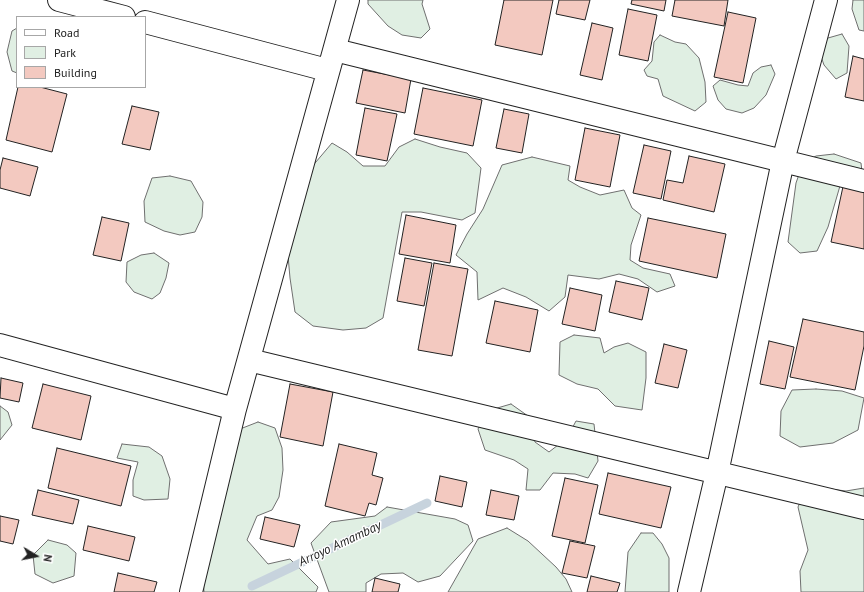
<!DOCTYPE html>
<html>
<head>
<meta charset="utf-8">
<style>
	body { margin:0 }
	#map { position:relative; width:864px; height:592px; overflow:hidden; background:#fff; font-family:"PT Sans",sans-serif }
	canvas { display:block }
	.legend { position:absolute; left:16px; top:16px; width:130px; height:72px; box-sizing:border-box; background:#fff; border:1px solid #a7a7a7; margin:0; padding:5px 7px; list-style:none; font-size:12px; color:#222 }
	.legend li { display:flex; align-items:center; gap:8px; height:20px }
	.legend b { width:20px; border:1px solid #a7a7a7 }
	.north { position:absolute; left:16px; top:536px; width:40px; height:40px; -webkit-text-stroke:3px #fff; paint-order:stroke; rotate:100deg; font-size:11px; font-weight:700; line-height:16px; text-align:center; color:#222 }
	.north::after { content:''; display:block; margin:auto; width:14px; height:18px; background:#222; clip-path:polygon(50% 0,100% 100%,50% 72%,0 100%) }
</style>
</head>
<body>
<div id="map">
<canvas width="864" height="592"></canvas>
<ul class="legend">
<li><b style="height:5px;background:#fff"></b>Road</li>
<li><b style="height:11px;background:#e0efe3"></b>Park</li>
<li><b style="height:11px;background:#f3c9c0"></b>Building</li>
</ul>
<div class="north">N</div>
</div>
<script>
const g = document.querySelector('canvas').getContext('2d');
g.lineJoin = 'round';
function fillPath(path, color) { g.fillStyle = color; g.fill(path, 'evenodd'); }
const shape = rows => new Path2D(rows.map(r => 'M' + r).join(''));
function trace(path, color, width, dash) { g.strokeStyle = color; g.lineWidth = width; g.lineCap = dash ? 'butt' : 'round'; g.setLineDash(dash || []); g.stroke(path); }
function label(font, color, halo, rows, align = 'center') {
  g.font = font + ' "PT Sans",sans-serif'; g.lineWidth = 3; g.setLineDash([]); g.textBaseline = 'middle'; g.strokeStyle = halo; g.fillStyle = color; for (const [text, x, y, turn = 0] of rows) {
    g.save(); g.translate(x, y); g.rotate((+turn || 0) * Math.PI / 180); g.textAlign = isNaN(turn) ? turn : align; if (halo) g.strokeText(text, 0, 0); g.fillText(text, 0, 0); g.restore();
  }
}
const green = shape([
	[368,0,423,0,422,4,430,29,421,38,402,35,388,26,368,4,368,0],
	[853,0,864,0,864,31,859,30,852,9,853,0],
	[17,28,17,73,12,71,7,52,12,31,17,28],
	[842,34,849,46,847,73,836,79,824,65,818,48,828,38,842,34],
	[660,35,675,42,686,44,699,58,705,82,706,102,695,111,663,96,658,79,647,76,644,70,652,61,654,42,660,35],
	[771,65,775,74,766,95,754,108,742,113,726,109,718,100,713,86,720,80,738,85,748,86,753,73,761,67,771,65],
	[415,139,440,147,467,153,481,168,475,213,462,220,421,212,402,212,383,318,366,328,343,330,313,326,295,312,290,278,286,233,310,169,332,143,347,152,363,166,385,166,399,147,415,139],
	[834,154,861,163,863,181,842,179,828,227,817,251,800,253,788,242,796,183,803,163,816,156,834,154],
	[532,157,570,166,568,180,580,187,600,195,624,190,632,208,641,215,631,245,630,260,643,268,670,274,675,286,657,292,638,279,619,274,599,279,568,275,565,297,549,311,526,297,503,288,478,300,477,272,456,255,467,234,483,209,502,165,532,157],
	[170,176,191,181,203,202,202,217,195,232,180,235,164,231,145,222,144,201,152,178,170,176],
	[154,253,169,263,166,278,160,293,152,299,134,292,126,282,127,262,141,255,154,253],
	[574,335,600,338,604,353,614,347,628,343,646,352,646,378,642,410,615,406,598,389,577,384,559,375,560,342,574,335],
	[816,389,842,391,864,398,858,430,833,443,800,447,780,436,781,411,792,390,816,389],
	[511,404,528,416,535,442,549,452,567,438,576,421,594,424,598,461,588,478,575,474,553,473,540,490,526,490,528,469,514,460,485,450,478,429,487,411,511,404],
	[0,406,8,412,12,425,0,440,0,406],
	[258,422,275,428,282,448,283,470,279,497,272,510,257,516,247,540,268,564,290,559,318,587,316,592,204,592,202,562,240,429,258,422],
	[122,444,149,447,162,456,170,479,168,499,144,500,133,496,133,480,138,462,117,458,122,444],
	[807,486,846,491,864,488,864,592,801,592,800,571,808,550,798,507,807,486],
	[387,507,455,519,468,525,473,541,440,576,418,582,403,573,381,574,366,583,366,592,329,592,311,543,331,522,375,516,387,507],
	[507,528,528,541,556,567,566,579,572,592,448,592,478,539,507,528],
	[641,533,653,533,662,544,669,558,669,592,625,592,628,552,641,533],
	[48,540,67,545,76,553,74,576,53,583,35,574,33,555,48,540]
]);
fillPath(green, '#e0efe3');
trace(green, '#6f6f6f', 1);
trace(shape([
	[252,586,427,503]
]), '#c7d3dd', 9);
const building = shape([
	[504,0,553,0,542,55,495,45,504,0],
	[559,0,590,0,585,20,556,14,559,0],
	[632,0,666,0,664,11,631,4,632,0],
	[675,0,728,0,724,26,672,16,675,0],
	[628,9,657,15,648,61,619,55,628,9],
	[728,12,756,18,743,83,714,77,728,12],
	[592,23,613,28,602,80,580,75,592,23],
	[853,56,864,59,864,101,845,97,853,56],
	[363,70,411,79,405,113,356,103,363,70],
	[18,87,40,87,67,94,52,152,6,140,18,87],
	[423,88,482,100,473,146,414,134,423,88],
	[132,106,159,112,150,150,122,144,132,106],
	[365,108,397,114,387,161,356,155,365,108],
	[504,109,529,114,522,153,496,148,504,109],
	[585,128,620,135,610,187,575,180,585,128],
	[644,145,671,151,661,199,633,193,644,145],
	[689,156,725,164,714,212,663,200,667,180,683,183,689,156],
	[3,158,38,167,30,196,0,188,0,170,3,158],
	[844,182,864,186,864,249,831,242,844,182],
	[406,215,456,225,450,263,399,254,406,215],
	[102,217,129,223,121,261,93,255,102,217],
	[648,218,726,234,717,278,639,261,648,218],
	[405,258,432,263,424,306,397,301,405,258],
	[434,263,468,269,452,356,418,350,434,263],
	[616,281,649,288,642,320,609,312,616,281],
	[570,288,602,295,595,331,562,324,570,288],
	[495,301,538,310,530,352,486,343,495,301],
	[803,319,864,332,864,346,855,390,790,377,803,319],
	[769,341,794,347,785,389,760,384,769,341],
	[664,344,687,350,678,388,655,383,664,344],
	[1,378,23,383,19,402,0,398,1,378],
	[43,384,91,396,81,440,32,428,43,384],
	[290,384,333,392,323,446,280,437,290,384],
	[339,444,377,453,372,475,383,478,376,505,369,503,365,516,325,506,339,444],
	[57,448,131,466,121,506,48,488,57,448],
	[608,473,671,487,661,528,599,514,608,473],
	[440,476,467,482,462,507,435,501,440,476],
	[565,478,598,485,585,543,552,536,565,478],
	[38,490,79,500,73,524,32,515,38,490],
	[491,490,519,496,514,520,486,515,491,490],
	[0,516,19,520,13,544,0,541,0,516],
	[265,517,300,525,294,547,260,539,265,517],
	[88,526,135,537,129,561,83,550,88,526],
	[570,541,595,546,587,578,562,573,570,541],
	[118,573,157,582,154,592,114,592,118,573],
	[591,576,620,583,617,592,587,592,591,576],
	[375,578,400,584,398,592,372,592,375,578]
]);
fillPath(building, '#f3c9c0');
trace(building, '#222', 1);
const street = shape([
	[59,0,124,17],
	[145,22,327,70],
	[335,50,864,181],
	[0,345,235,409],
	[249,360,864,508],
	[191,592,235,409,348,0],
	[689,592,717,473,783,161,826,0]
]);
trace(street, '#222', 24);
trace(street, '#fff', 22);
label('italic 13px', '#222', '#fff', [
	["Arroyo Amambay",340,544,-25]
]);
</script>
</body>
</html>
